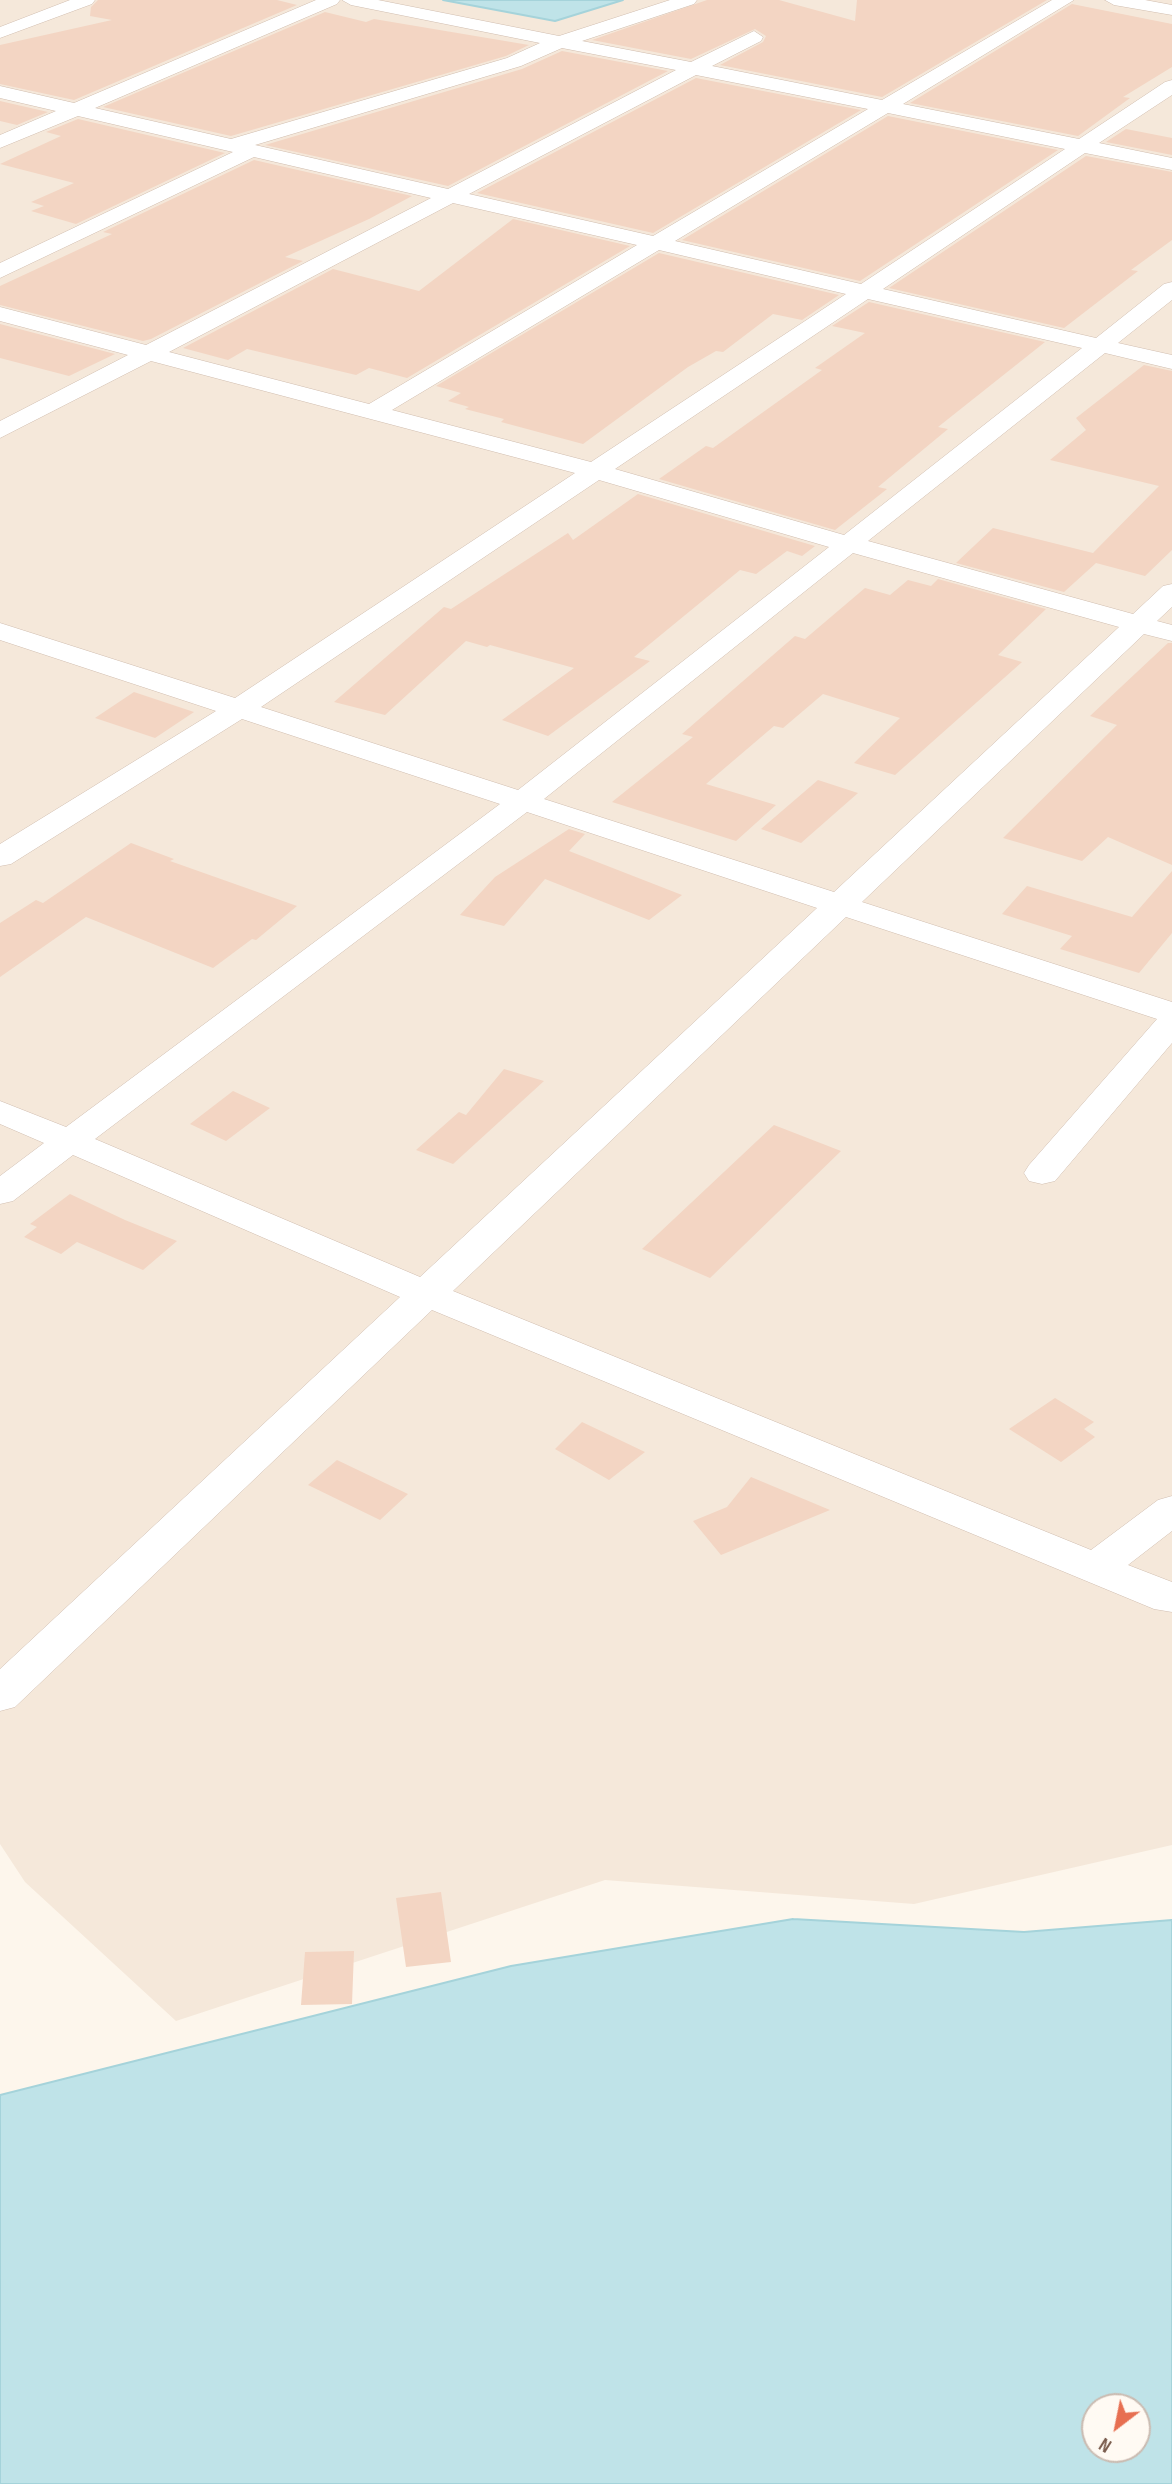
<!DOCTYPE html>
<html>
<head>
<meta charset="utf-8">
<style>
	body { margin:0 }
	#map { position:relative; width:1172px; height:2484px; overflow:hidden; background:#fdf6ec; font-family:"Sofia Sans Condensed",sans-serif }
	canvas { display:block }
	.north { position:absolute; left:1081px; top:2393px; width:70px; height:70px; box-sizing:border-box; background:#fffaf3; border:2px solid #cabbb1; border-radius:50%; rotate:212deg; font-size:19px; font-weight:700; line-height:28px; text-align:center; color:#7a5c4d }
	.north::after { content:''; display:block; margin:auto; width:24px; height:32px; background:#e76f51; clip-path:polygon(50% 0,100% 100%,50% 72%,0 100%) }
</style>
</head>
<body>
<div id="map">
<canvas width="1172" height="2484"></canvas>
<div class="north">N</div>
</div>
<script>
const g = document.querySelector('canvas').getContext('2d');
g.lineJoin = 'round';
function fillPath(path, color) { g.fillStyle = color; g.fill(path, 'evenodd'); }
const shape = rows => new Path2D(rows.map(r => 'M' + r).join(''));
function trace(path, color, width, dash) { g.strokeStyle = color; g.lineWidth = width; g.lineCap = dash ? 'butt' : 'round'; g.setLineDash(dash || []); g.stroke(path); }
fillPath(shape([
	[0,0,1172,0,1172,1845,914,1904,605,1880,176,2021,25,1882,0,1844]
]), '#f5e8da');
const water = shape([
	[443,0,623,0,555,21,443,0],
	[793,1919,1024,1932,1172,1920,1172,2484,0,2484,0,2095,511,1966,793,1919],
	[1137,2407,1137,2449,1095,2449,1095,2407,1137,2407]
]);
fillPath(water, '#bfe3e8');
trace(water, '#a5d3da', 2);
fillPath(shape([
	[98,0,277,0,297,5,74,100,0,84,0,45,112,20,90,16,91,7],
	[707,0,779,0,855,21,857,0,1047,0,882,97,720,65,763,42,766,36,755,29,691,59,592,40],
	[1072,4,1172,24,1172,67,1123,97,1130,98,1078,136,910,103],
	[325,12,366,22,374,19,529,45,506,56,231,136,103,107],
	[562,51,668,71,448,186,265,145,522,69],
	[696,78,861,110,653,233,477,193],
	[0,101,48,112,17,125,0,121],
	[888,116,1058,150,860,281,682,240],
	[78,119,225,153,76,224,31,211,44,206,31,202,74,183,0,164,61,136,46,132],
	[1126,129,1172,138,1172,155,1106,142],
	[1086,156,1172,172,1172,240,1131,270,1138,271,1064,328,889,288],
	[254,160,412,196,369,219,285,257,303,261,151,339,143,341,0,305,0,286,112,234,103,232],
	[513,219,630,246,407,378,369,368,356,375,247,349,228,360,183,348,333,269,419,291],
	[659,253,839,295,802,320,773,314,723,352,716,351,688,367,583,444,501,422,504,419,465,409,469,407,448,401,461,393,436,386],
	[869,302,1045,342,938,427,948,429,878,487,887,489,835,530,659,479,706,446,713,448,822,370,815,368,865,333,832,326],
	[0,324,115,354,69,376,0,358],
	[1144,365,1172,371,1172,550,1145,576,1096,563,1064,592,956,563,993,528,1093,553,1159,486,1050,460,1086,430,1076,418],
	[638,494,815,546,802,556,787,551,756,574,740,570,634,657,650,661,548,736,502,720,574,668,490,645,487,647,466,641,385,715,334,702,444,607,451,609,568,533,573,540],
	[938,579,1046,609,998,655,1022,662,895,775,854,763,900,718,823,694,783,728,774,726,706,784,776,805,736,841,612,802,693,737,682,734,795,636,805,639,865,588,890,595,908,580,931,586],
	[1168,643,1172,643,1172,865,1108,837,1082,861,1003,838,1117,725,1090,716],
	[134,692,194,712,155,738,95,718],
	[818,780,858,793,801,843,761,829],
	[569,829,585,834,569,851,682,895,649,920,545,879,504,926,460,915,495,877],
	[131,843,174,859,170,861,297,906,256,940,252,939,213,968,86,917,0,977,0,923,36,900,43,903],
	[1172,871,1172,933,1139,973,1060,949,1072,936,1002,914,1027,886,1132,917],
	[504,1069,544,1081,453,1164,416,1150,459,1112,466,1115],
	[233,1091,270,1108,226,1141,190,1124],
	[774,1125,841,1151,710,1278,642,1249],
	[70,1194,125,1220,177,1241,143,1270,77,1242,61,1254,24,1237,37,1227,30,1224],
	[1055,1398,1094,1422,1084,1429,1095,1437,1061,1462,1009,1429],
	[582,1422,601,1431,645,1452,609,1480,555,1449],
	[337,1460,385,1483,408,1494,380,1520,308,1485],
	[751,1477,830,1510,721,1555,693,1521,727,1507],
	[441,1892,451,1962,406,1967,396,1898],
	[354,1951,352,2004,301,2005,305,1952]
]), '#f3d5c3');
const minor = shape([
	[70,0,95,0,92,4,0,38,0,27,70,0],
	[316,0,340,0,337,4,95,108,231,139,507,58,540,43,351,5,342,0,378,0,559,36,670,0,697,0,694,4,582,41,691,62,754,31,763,37,761,41,712,66,882,100,1052,0,1074,0,903,104,1079,139,1165,82,1172,80,1172,95,1099,143,1172,158,1172,170,1085,153,883,289,1096,338,1164,284,1172,282,1172,300,1118,343,1172,355,1172,369,1105,353,868,541,1133,614,1163,586,1172,584,1172,607,1157,621,1172,625,1172,641,1144,634,862,902,1172,1002,1172,1043,1055,1181,1042,1184,1029,1181,1024,1173,1029,1165,1157,1019,846,917,453,1291,1091,1550,1158,1500,1172,1496,1172,1531,1128,1565,1172,1582,1172,1612,1154,1609,432,1310,15,1707,0,1711,0,1669,400,1297,73,1155,13,1201,0,1204,0,1176,44,1143,0,1124,0,1101,66,1127,500,804,242,719,11,864,0,866,0,844,216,711,0,640,0,623,235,698,575,473,151,361,0,438,0,421,128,355,0,321,0,307,146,345,431,198,254,157,0,278,0,263,233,152,78,116,0,148,0,135,56,111,0,98,0,86,74,103,316,0],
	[562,48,676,70,448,189,255,145,521,66,562,48],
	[696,75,868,109,653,236,469,194,696,75],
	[888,113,1065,149,861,284,675,241,888,113],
	[453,203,637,245,369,404,169,352,453,203],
	[659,250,846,294,591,462,392,410,659,250],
	[868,299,1082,348,844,535,615,469,868,299],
	[599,480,829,547,518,790,261,707,599,480],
	[853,553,1119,627,834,892,544,799,853,553],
	[527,812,817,908,420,1277,95,1139,527,812],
	[1105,0,1145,0,1172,5,1172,15,1114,5,1105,0]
]);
trace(minor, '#d1beb0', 1);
fillPath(minor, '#fff');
</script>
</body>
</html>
